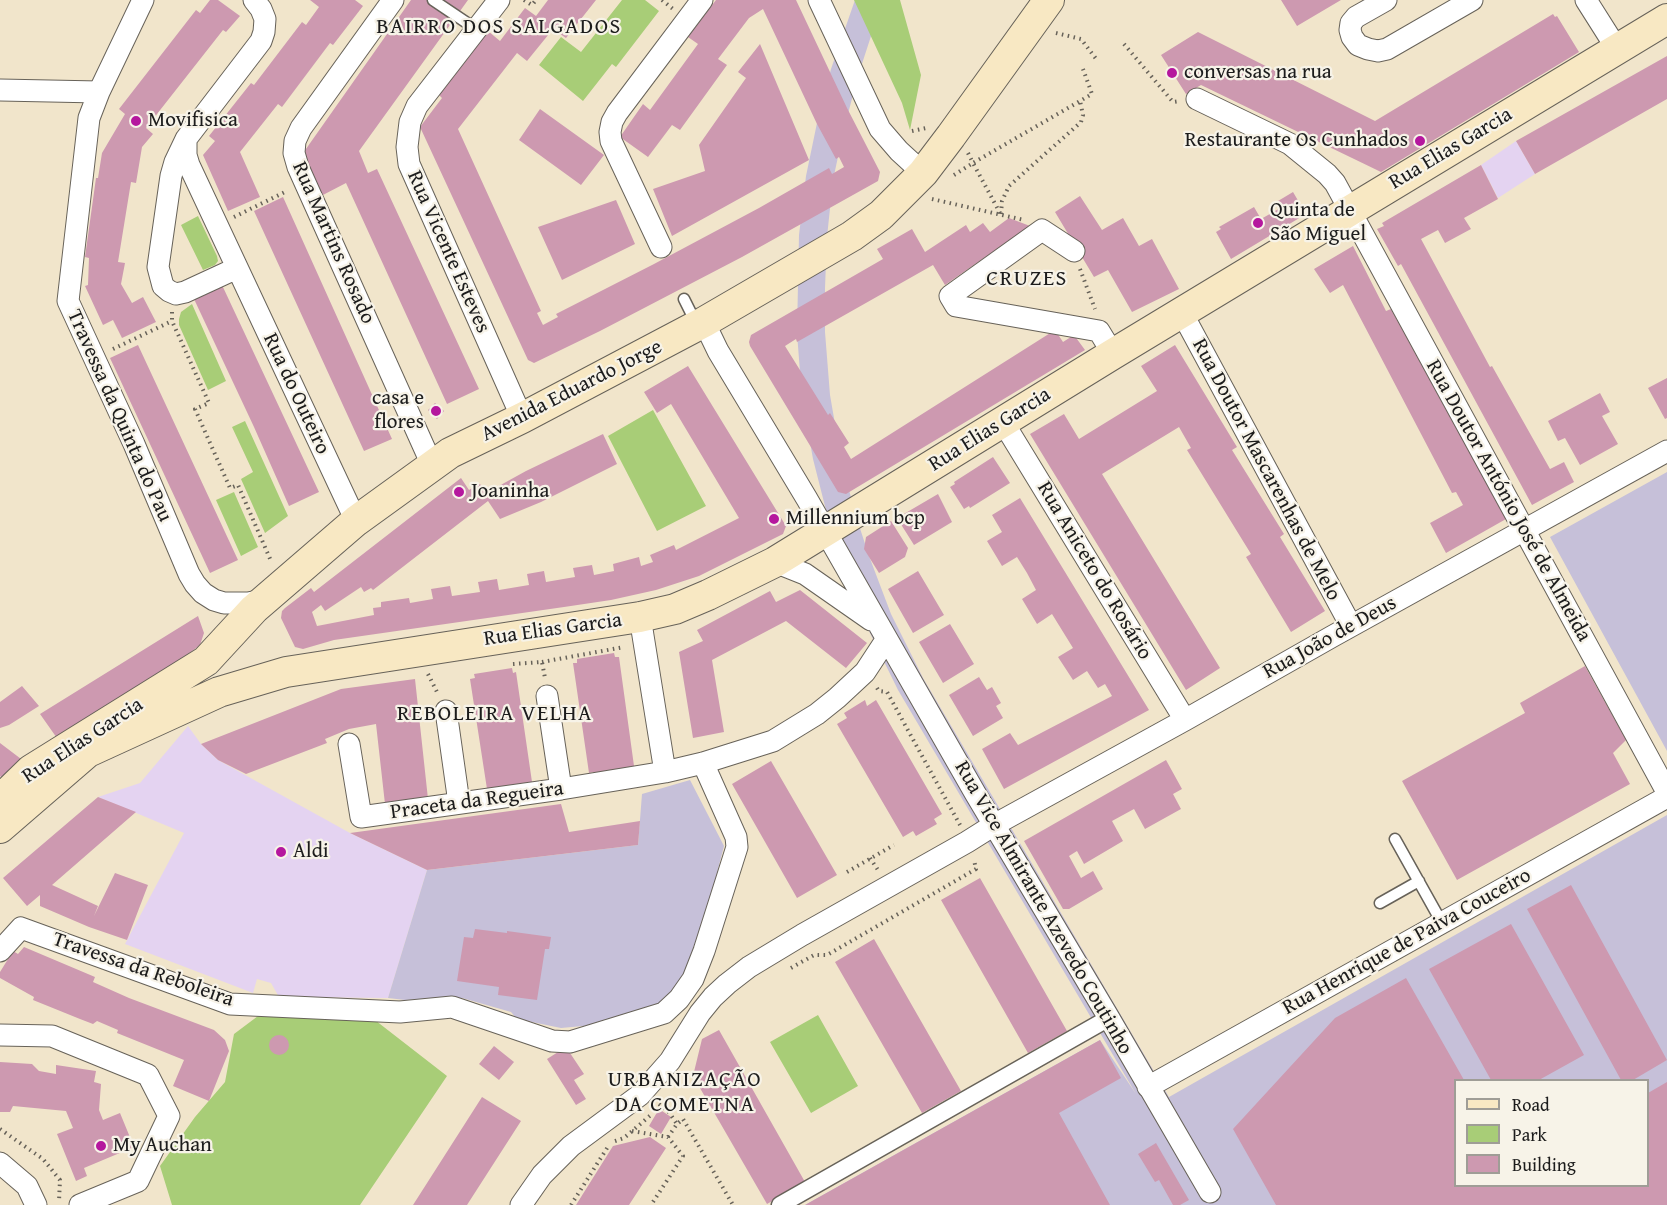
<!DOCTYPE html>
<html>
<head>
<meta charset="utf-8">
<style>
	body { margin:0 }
	#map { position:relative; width:1667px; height:1205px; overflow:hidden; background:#f1e5cb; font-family:"Gentium Book Plus",serif }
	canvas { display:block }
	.legend { position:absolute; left:1454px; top:1079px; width:195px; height:108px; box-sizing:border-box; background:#f7f3e8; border:2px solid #9f9d96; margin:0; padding:8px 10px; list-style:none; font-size:18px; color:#1c1c1c }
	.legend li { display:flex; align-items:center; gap:12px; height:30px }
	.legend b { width:30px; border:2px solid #9f9d96 }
</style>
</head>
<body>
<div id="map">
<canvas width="1667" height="1205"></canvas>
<ul class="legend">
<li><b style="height:8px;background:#f8e8c3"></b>Road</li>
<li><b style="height:16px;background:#a8cd77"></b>Park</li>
<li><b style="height:16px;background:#cd99b0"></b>Building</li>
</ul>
</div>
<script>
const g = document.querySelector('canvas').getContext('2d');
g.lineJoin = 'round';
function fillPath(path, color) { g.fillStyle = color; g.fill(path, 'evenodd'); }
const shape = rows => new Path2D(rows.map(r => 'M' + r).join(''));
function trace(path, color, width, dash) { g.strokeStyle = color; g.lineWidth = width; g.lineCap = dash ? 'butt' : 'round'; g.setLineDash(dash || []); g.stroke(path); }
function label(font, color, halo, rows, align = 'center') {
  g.font = font + ' "Gentium Book Plus",serif'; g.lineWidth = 4.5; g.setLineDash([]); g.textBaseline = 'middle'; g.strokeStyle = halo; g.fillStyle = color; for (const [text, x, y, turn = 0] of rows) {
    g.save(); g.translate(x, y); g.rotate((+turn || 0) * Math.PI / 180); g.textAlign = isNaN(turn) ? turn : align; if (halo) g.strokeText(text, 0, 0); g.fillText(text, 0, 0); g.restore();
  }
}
fillPath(shape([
	[1516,141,1535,174,1498,198,1481,165],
	[188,726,201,744,218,760,350,833,427,870,388,998,279,997,271,983,257,979,253,993,125,944,184,833,98,797,140,783]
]), '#e4d3f1');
fillPath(shape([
	[855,0,873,30,858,76,844,129,833,180,827,237,825,288,825,332,830,395,840,453,854,510,869,556,891,614,923,678,1169,1097,1667,815,1667,1205,805,1205,1100,1040,1136,1094,898,690,866,625,828,518,813,459,802,398,797,333,799,235,806,176,817,123,831,69],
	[1456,1080,1648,1080,1648,1186,1456,1186],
	[1667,472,1667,751,1550,537],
	[690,780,724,846,697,951,687,977,656,1009,605,1024,561,1028,527,1021,516,1018,511,1012,462,998,405,1000,388,998,427,870,638,845,642,794]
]), '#c6c0d9');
fillPath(shape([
	[622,0,645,0,659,11,616,67,612,64,583,101,539,65,561,37,581,52],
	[854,0,900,0,921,75,910,130,902,103],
	[198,216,217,256,218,261,215,265,203,270,181,225],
	[192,304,226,381,208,390,179,325,179,319,181,312],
	[653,410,706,506,657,531,608,436],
	[245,421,288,516,265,533,241,479,253,472,232,427],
	[234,492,258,547,241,556,216,500],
	[262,1013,371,1017,447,1076,360,1205,172,1205,160,1166,195,1117,225,1082,234,1034],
	[818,1015,858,1086,811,1113,770,1042]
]), '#a8cd77');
fillPath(shape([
	[210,0,218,0,240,16,226,32,223,30,146,128,153,134,142,147,136,183,131,182,118,262,125,263,121,284,132,303,143,297,156,322,122,338,113,320,103,325,85,286,88,285,89,258,85,257,96,178,98,178,102,153,125,114,119,109,196,10,200,13],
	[310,0,355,0,363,6,333,45,330,43,282,107,278,104,240,152,260,197,228,211,203,155,215,141,209,136,251,83,254,85,302,22,306,25,319,7],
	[411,0,468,0,359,151,368,173,377,169,479,389,447,404,346,183,321,196,301,156],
	[548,0,596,0,566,38,553,29,527,61,517,53,458,129,541,311,537,313,543,325,558,317,556,314,654,264,759,208,829,168,832,174,844,167,839,157,836,159,817,124,763,9,749,18,718,59,727,65,680,130,672,125,648,157,620,137,643,104,650,110,698,44,688,37,716,0,796,0,847,108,880,172,878,181,742,257,600,331,534,363,528,360,420,127,442,98,439,95,488,31,500,41,525,8,536,16],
	[1281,0,1341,0,1297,26],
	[1553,14,1555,17,1557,16,1579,52,1381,172,1201,85,1186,94,1161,55,1198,32,1375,121],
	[760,44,809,160,672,236,653,189,705,171,699,145,746,78,738,72],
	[1667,56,1667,99,1535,174,1516,141],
	[540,109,604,155,581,185,519,140],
	[1481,165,1498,199,1464,218,1471,229,1445,243,1438,230,1421,239,1490,367,1492,366,1550,469,1564,462,1574,482,1532,505,1401,264,1398,266,1377,229,1384,226,1382,223],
	[1293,192,1306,214,1231,259,1216,232,1221,229,1219,227,1254,207,1261,219,1282,207,1278,201],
	[1080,196,1102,230,1123,218,1139,246,1152,239,1179,289,1132,312,1108,270,1094,277,1055,212],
	[283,197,392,439,364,451,254,211],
	[616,200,635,244,562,280,538,227],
	[1009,218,1030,226,945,285,933,265,797,342,796,339,785,346,828,415,830,413,849,443,844,447,851,459,1055,330,1063,342,1074,335,1085,350,846,494,838,492,750,346,749,342,751,335,883,259,877,249,912,229,925,252,966,225,970,232,983,223,990,232],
	[1353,246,1386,311,1391,309,1506,519,1446,553,1430,523,1463,505,1456,492,1452,493,1343,285,1330,293,1314,269],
	[222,285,319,492,289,506,254,427,194,299],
	[138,345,238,560,210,573,110,358],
	[1175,345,1237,447,1232,450,1284,534,1280,537,1325,611,1291,632,1246,557,1251,554,1187,450,1191,448,1179,427,1102,474,1220,668,1186,690,1030,434,1064,414,1079,439,1157,391,1141,366],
	[688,366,786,526,783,534,699,576,656,590,611,600,564,607,334,640,303,649,295,647,281,618,282,611,285,608,311,588,314,592,461,478,469,490,479,484,486,487,497,487,526,471,603,434,617,464,541,502,500,519,488,501,373,590,371,588,364,592,361,587,325,611,321,605,312,612,317,626,374,615,373,608,381,607,381,602,409,598,410,603,433,599,431,589,450,586,452,596,480,592,478,582,497,579,499,590,529,585,527,574,544,571,546,582,575,577,573,568,592,565,594,575,614,571,613,564,639,557,641,566,653,562,650,555,674,545,676,550,739,518,671,404,657,413,644,392],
	[1667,378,1667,418,1665,419,1648,388],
	[1600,393,1610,412,1602,416,1618,444,1580,465,1565,438,1558,441,1548,421],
	[435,403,444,411,437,419,428,410],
	[993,457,1010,483,970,508,969,506,964,509,950,487,955,484,954,482],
	[938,494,952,522,914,545,897,518],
	[1020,498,1149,710,1004,789,982,749,1010,733,1018,745,1112,696,1105,684,1098,688,1087,671,1073,680,1058,657,1073,648,1052,614,1037,624,1022,599,1036,590,1027,573,1017,557,1002,566,987,541,1002,532,992,515],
	[891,521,908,548,905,557,879,573,864,549,866,537],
	[918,571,944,615,913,633,888,589],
	[800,590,867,643,846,668,786,621,712,660,724,732,693,738,679,652,703,641,697,630,770,591,776,602],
	[198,616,204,633,200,645,170,668,59,741,40,714],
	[950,624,974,664,943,683,919,642],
	[614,653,615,657,619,657,634,766,630,766,631,769,593,775,593,772,589,773,573,663,577,663,577,659],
	[1585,666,1626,740,1613,753,1630,784,1457,880,1402,781,1525,713,1520,703],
	[512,668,513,673,516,672,532,782,529,782,529,784,491,790,491,788,487,789,470,679,475,678,474,674],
	[979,677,987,690,992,687,1001,703,996,706,1003,718,973,736,949,695],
	[415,679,428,799,385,804,376,724,349,729,325,739,327,743,246,774,218,760,201,744,341,689],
	[22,686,39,706,9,725,0,728,0,702],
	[865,700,867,706,876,700,942,814,934,819,937,824,916,836,913,831,903,837,837,724,847,718,844,713],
	[0,743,29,765,3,779,0,776],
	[1166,760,1182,789,1173,794,1181,809,1145,829,1134,809,1112,821,1123,841,1084,864,1077,851,1069,856,1081,878,1093,871,1103,889,1069,909,1063,909,1024,841],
	[771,761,837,875,797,898,732,784],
	[98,797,136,812,52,885,98,906,94,916,115,873,148,885,127,940,89,927,40,906,40,895,27,906,3,878],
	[561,804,569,832,640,821,638,845,427,870,350,833],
	[980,878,1067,1031,1028,1053,941,900],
	[1571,885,1667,1060,1633,1080,1621,1080,1527,909],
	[1511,924,1584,1055,1539,1080,1491,1080,1429,969],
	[475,929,507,933,507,931,551,937,549,949,545,949,537,1000,498,995,499,987,457,981,464,937,473,938],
	[874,939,961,1091,922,1113,835,962],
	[24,947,95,977,93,982,129,998,214,1030,225,1040,229,1051,209,1101,173,1086,184,1060,117,1033,118,1030,97,1021,93,1024,80,1019,33,1000,34,997,0,978,0,972,13,951,18,954],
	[1406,978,1464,1080,1455,1080,1456,1186,1648,1186,1648,1093,1667,1082,1667,1205,1276,1205,1233,1129,1335,1018],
	[719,1030,805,1182,767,1204,693,1076,702,1039],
	'269 1045a10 10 0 1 1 20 0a10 10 0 1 1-20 0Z',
	[1100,1040,1121,1078,1059,1113,1110,1205,805,1205],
	[494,1046,514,1062,499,1080,479,1064],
	[566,1047,584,1074,574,1080,586,1099,576,1105,547,1059],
	[0,1062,32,1064,39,1071,56,1074,56,1065,96,1071,94,1082,101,1084,99,1110,103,1120,120,1113,134,1147,84,1168,87,1176,76,1181,57,1134,73,1128,66,1111,13,1106,10,1112,0,1112],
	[482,1097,521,1121,467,1205,413,1205],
	[659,1109,671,1117,661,1134,649,1126],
	[650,1137,666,1148,629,1205,576,1205,613,1146],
	[1156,1143,1189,1200,1180,1205,1173,1205,1159,1180,1155,1182,1138,1154]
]), '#cd99b0');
const service = shape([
	[433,0,476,29],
	[684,299,696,323],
	[1395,839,1442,923],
	[1380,903,1419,881]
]);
const pedestrian = shape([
	[780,1205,1109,1018]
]);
const minor = shape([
	[143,0,99,92,89,118,68,301,134,444,189,574,195,584,203,593,214,600,224,603,248,603,263,600],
	[393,0,301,128,295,141,294,153,298,167,432,465],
	[499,0,417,106,410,122,407,147,409,164,522,418],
	[819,0,880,129,899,151,923,173],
	[1386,0,1356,17,1351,23,1350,30,1352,37,1358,45,1368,49,1378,51,1387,49,1472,0],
	[1586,0,1617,49],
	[0,90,99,92],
	[1197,99,1290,144,1327,174,1335,183,1667,792],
	[186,139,186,155,189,165,356,521],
	[661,247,611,141,610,132,612,122,617,113,702,0],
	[1074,251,1042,230,950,296,956,306,1099,331,1113,354],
	[237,268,185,292,176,294,169,291,163,286,158,267,171,176,175,162,186,139,261,41,264,32,265,19,261,9,254,0],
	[1182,313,1351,626],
	[704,322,718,351,807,499,975,793,1109,1018,1210,1192],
	[1003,422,1185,720],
	[775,562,805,574,871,620],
	[640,617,665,772],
	[547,696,561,789],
	[446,711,459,803],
	[349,744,361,817,561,789,665,772,703,763,773,741,817,714,837,698,865,672,886,640],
	[0,951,21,928,230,1004,400,1012,452,1007,552,1041,570,1042,664,1013,679,999,693,979,704,951,737,847,736,837,703,763],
	[0,1035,52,1036,148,1075,169,1116,138,1181,80,1205],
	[1148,1087,1667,797],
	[0,1163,27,1186,36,1205],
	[521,1205,542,1175,571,1146,640,1095,670,1061,700,1013,713,997,727,984,749,967,802,935,967,842,994,825,1185,720,1333,636,1667,451]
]);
const secondary = shape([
	[0,800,31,770,206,661,254,609,356,521,450,453,522,418,704,322,852,236,881,215,923,173,951,136,1049,0],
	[0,828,88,752,219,692,286,672,640,617,675,609,708,595,775,562,1113,354,1667,19]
]);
trace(service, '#676259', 13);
trace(pedestrian, '#676259', 19);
trace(minor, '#676259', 23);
trace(secondary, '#676259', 32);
trace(shape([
	[524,0,532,5,536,0],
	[662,0,673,9],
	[1056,33,1081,39,1097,60],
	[1124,44,1173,102,1180,101],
	[912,131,926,128],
	[968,153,973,163,1092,94,1083,69],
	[954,175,973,163,1000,213],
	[932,199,1024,220],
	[1001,214,1002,201,1009,186,1081,122,1083,115,1080,101],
	[234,217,287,191],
	[1080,269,1095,309],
	[172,312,172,321,209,403,195,409,230,488,238,485,271,561],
	[113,349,172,321],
	[542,662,624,647],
	[513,664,542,662,545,678],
	[428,674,438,694],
	[877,688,879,691,887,692,960,825],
	[870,858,878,870],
	[847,872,894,845],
	[791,968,814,955,827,955,976,869,974,860],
	[659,1104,668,1111,677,1124],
	[0,1129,43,1159,60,1180,59,1201],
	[632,1131,668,1137,683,1156,651,1205],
	[668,1137,677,1124,683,1119,733,1205],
	[615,1141,624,1138,652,1114],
	[571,1205,609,1145]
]), '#676259', 4, [1.5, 4.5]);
trace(service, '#fff', 10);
trace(pedestrian, '#fff', 16);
trace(minor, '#fff', 21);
trace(secondary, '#f8e8c3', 30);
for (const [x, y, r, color] of [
	[1172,73,6,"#b5179e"],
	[136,121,6,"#b5179e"],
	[1420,141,6,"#b5179e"],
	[1258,223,6,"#b5179e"],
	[436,411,6,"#b5179e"],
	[459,492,6,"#b5179e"],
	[774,519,6,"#b5179e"],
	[281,852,6,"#b5179e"],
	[101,1146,6,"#b5179e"]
]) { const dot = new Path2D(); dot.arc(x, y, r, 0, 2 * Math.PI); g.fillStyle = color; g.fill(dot); trace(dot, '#f7f3e8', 2); }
label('21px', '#1c1c1c', '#f7f3e8', [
	["conversas na rua",1184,73],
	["Movifisica",148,121],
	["Restaurante Os Cunhados",1408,141,"right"],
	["Quinta de",1270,211],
	["São Miguel",1270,235],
	["casa e",424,399,"right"],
	["flores",424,423,"right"],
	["Joaninha",471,492],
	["Millennium bcp",786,519],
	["Aldi",293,852],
	["My Auchan",113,1146]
], 'left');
label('21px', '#1c1c1c', '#f7f3e8', [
	["Rua Elias Garcia",1451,149,-31],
	["Rua Martins Rosado",333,243,66],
	["Rua Vicente Esteves",448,252,66],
	["Avenida Eduardo Jorge",572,391,-27],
	["Rua do Outeiro",296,394,65],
	["Travessa da Quinta do Pau",119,416,66],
	["Rua Elias Garcia",990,430,-32],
	["Rua Doutor Mascarenhas de Melo",1266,470,62],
	["Rua Doutor António José de Almeida",1508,501,61],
	["Rua Aniceto do Rosário",1094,571,59],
	["Rua Elias Garcia",553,630,-8],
	["Rua João de Deus",1330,638,-29],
	["Rua Elias Garcia",83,741,-33],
	["Praceta da Regueira",477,801,-8],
	["Rua Vice Almirante Azevedo Coutinho",1043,908,60],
	["Rua Henrique de Paiva Couceiro",1407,942,-29],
	["Travessa da Reboleira",143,970,19]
]);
g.letterSpacing = '1.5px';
label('22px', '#1c1c1c', '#f7f3e8', [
	["BAIRRO DOS SALGADOS",499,27],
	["CRUZES",1027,279],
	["REBOLEIRA VELHA",495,714],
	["URBANIZAÇÃO",685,1080],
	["DA COMETNA",685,1105]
]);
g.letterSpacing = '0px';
</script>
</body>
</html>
